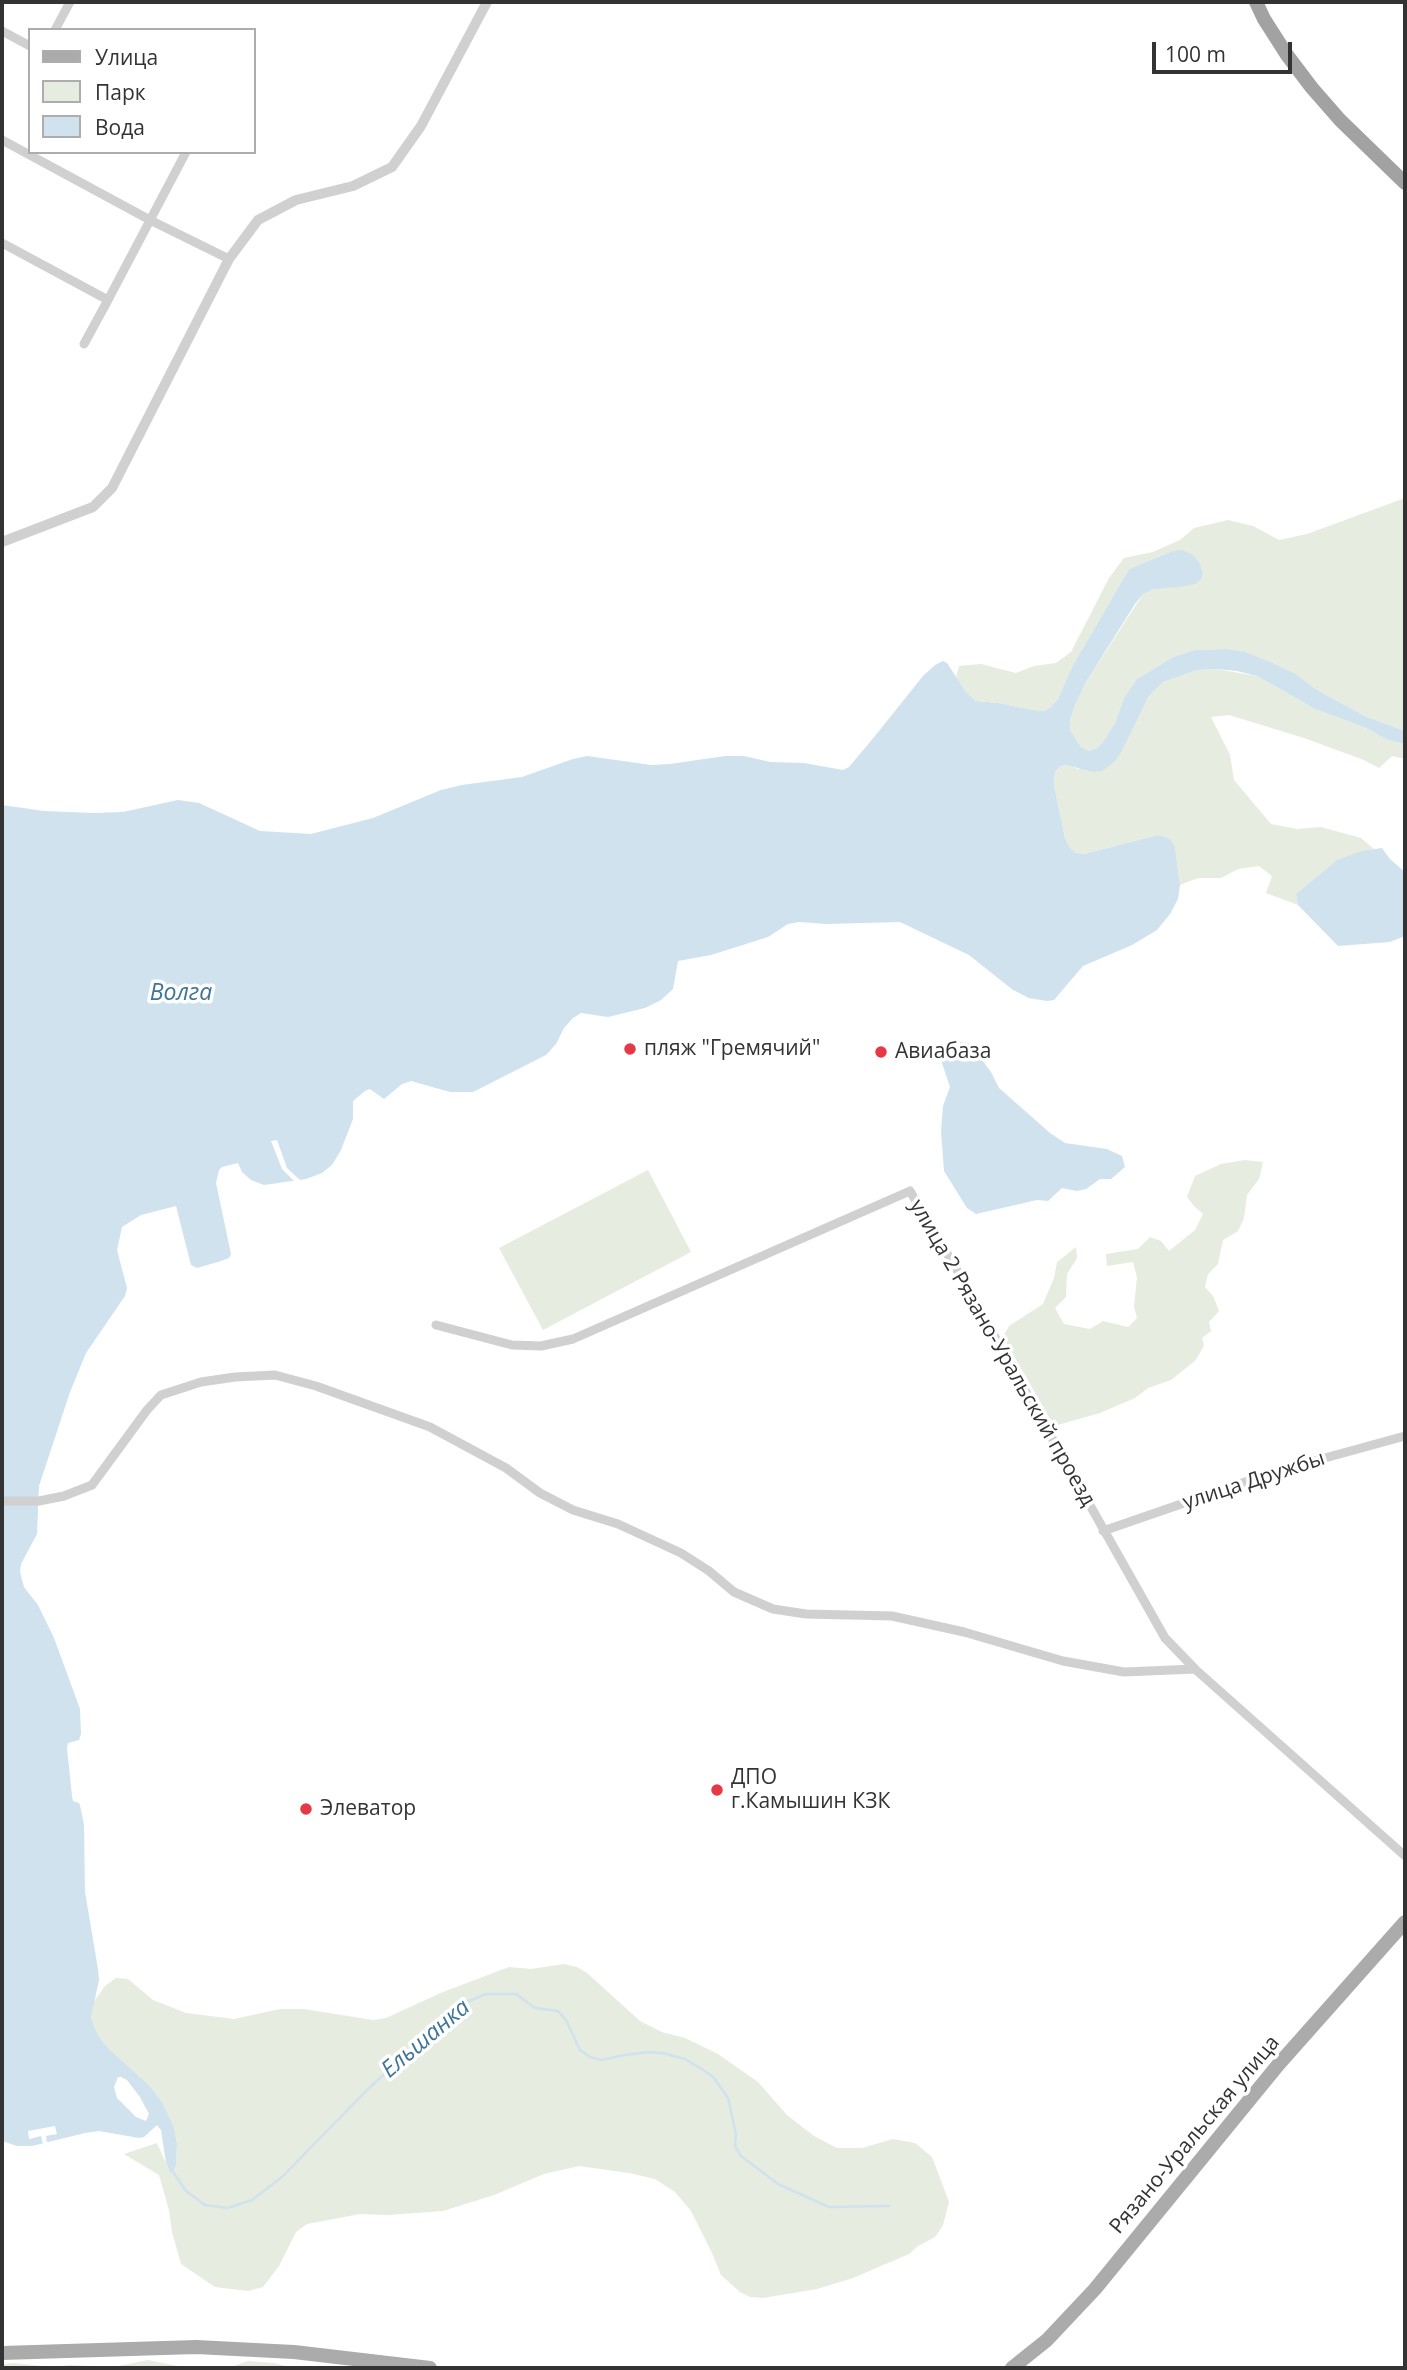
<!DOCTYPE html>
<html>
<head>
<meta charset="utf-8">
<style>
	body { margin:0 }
	#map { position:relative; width:1407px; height:2370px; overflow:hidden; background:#fff; font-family:"Open Sans",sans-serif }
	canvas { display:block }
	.frame { position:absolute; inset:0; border:4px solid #333; pointer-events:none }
	.legend { position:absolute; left:28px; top:28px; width:228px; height:126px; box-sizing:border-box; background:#fff; border:2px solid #adadad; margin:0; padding:9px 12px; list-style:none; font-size:21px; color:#333 }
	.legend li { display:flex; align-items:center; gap:14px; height:35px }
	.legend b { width:35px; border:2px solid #adadad }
	.scale { position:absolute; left:1152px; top:42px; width:140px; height:32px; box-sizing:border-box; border:4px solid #333; border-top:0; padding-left:9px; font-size:21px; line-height:24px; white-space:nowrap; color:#333; -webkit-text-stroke:5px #fff; paint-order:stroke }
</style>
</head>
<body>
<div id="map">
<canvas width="1407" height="2370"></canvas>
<div class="frame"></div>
<ul class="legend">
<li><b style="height:9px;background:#ababab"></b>Улица</li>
<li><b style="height:19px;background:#e6ecdf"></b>Парк</li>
<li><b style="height:19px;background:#cfe2ee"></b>Вода</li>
</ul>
<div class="scale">100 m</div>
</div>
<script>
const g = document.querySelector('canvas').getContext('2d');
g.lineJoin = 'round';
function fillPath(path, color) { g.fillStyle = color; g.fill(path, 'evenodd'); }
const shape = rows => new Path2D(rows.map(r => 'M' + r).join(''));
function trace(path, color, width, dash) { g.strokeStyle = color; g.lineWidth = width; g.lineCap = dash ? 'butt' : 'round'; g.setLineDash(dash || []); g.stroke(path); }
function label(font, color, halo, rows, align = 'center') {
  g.font = font + ' "Open Sans",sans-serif'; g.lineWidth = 7; g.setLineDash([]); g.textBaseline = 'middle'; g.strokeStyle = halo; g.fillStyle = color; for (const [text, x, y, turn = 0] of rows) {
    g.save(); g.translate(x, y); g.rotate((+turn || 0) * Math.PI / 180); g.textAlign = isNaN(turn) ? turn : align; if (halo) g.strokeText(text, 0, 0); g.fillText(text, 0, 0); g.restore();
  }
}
fillPath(shape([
	[1405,498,1405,731,1367,717,1317,690,1296,674,1275,664,1225,649,1195,650,1173,657,1137,679,1124,698,1115,723,1103,742,1097,748,1089,751,1081,747,1070,730,1070,722,1075,705,1086,682,1143,594,1153,588,1179,587,1170,552,1129,569,1073,665,1058,699,1051,707,1045,711,1033,710,998,703,976,701,966,692,956,677,959,666,981,664,1016,673,1034,666,1056,663,1071,652,1109,578,1124,558,1153,552,1180,540,1194,528,1228,520,1253,526,1279,540,1307,534],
	[1216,669,1257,676,1315,709,1364,727,1388,740,1405,744,1405,759,1392,756,1379,768,1364,760,1304,738,1229,715,1211,717,1230,755,1234,780,1271,824,1297,829,1321,827,1361,838,1374,849,1337,860,1296,894,1298,905,1266,893,1272,876,1259,866,1238,869,1221,878,1198,878,1180,885,1175,847,1158,835,1084,854,1076,853,1070,848,1065,838,1054,785,1055,772,1060,766,1067,765,1078,769,1122,751,1149,696,1163,682,1197,670],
	[1245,1160,1263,1162,1259,1179,1247,1195,1244,1218,1238,1231,1223,1240,1218,1264,1208,1274,1205,1287,1213,1296,1219,1311,1209,1322,1211,1331,1202,1338,1204,1346,1195,1361,1171,1380,1148,1388,1135,1398,1100,1413,1054,1426,1003,1337,1009,1326,1043,1304,1054,1278,1057,1262,1076,1247,1077,1258,1067,1274,1066,1297,1055,1308,1064,1324,1090,1329,1103,1321,1128,1327,1137,1318,1134,1307,1137,1277,1133,1262,1107,1266,1106,1254,1138,1249,1150,1237,1161,1241,1169,1251,1195,1230,1203,1214,1194,1206,1187,1197,1195,1176,1221,1164],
	[648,1170,691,1252,543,1330,499,1248],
	[564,1964,577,1967,587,1973,640,2021,662,2032,685,2038,718,2054,758,2082,787,2115,814,2136,837,2148,862,2148,893,2139,915,2143,932,2157,949,2202,943,2225,935,2237,918,2246,909,2254,853,2278,817,2289,763,2298,750,2297,740,2292,721,2275,712,2253,691,2211,675,2192,655,2179,629,2173,579,2166,544,2174,494,2195,443,2211,388,2215,360,2214,307,2224,296,2232,279,2266,263,2287,248,2291,215,2287,181,2264,172,2232,169,2210,159,2175,124,2154,157,2143,169,2170,176,2165,177,2144,174,2127,162,2102,150,2086,109,2049,100,2038,94,2026,91,2017,93,2003,105,1986,116,1978,128,1979,153,2000,186,2013,234,2019,280,2009,304,2009,373,2020,386,2018,443,1992,509,1967,531,1969],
	[148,2360,187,2368,2,2368,2,2364,14,2363,51,2367,70,2365,113,2367],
	[248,2361,274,2363,293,2368,217,2368,231,2367]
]), '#e6ecdf');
fillPath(shape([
	[1182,550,1193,555,1199,562,1203,573,1201,579,1195,584,1179,587,1153,589,1143,594,1135,604,1086,682,1075,705,1070,721,1070,730,1081,747,1089,751,1097,748,1103,742,1115,723,1124,698,1137,679,1173,657,1195,650,1225,649,1245,652,1275,664,1296,674,1317,690,1367,717,1405,731,1405,744,1388,740,1364,727,1315,709,1257,676,1237,671,1216,669,1197,670,1163,682,1149,696,1122,751,1114,762,1102,771,1093,772,1066,765,1060,766,1055,772,1054,785,1065,838,1070,848,1076,853,1084,854,1158,835,1170,839,1175,847,1180,885,1178,899,1170,914,1157,930,1132,945,1083,966,1054,1000,1047,1001,1029,998,1013,990,969,955,900,922,826,924,799,922,788,924,768,937,711,955,678,961,673,989,661,1000,645,1008,608,1017,581,1013,573,1018,564,1028,556,1044,546,1055,473,1092,450,1092,411,1081,402,1084,384,1099,370,1089,365,1091,353,1101,353,1119,341,1150,332,1165,322,1173,306,1179,264,1185,251,1180,242,1172,238,1163,222,1167,219,1170,216,1183,231,1254,229,1258,221,1261,197,1268,191,1265,176,1206,141,1215,122,1227,117,1250,127,1288,125,1296,86,1353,70,1392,39,1486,37,1534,21,1564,20,1572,24,1587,38,1605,54,1638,80,1709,81,1734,79,1740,68,1743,67,1748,72,1796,73,1801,79,1803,80,1805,84,1825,85,1892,98,1969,99,1980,91,2017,94,2026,100,2038,109,2049,150,2086,162,2102,174,2127,177,2144,176,2165,173,2172,170,2172,166,2163,161,2130,157,2125,144,2137,139,2138,99,2131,85,2133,32,2146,17,2146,2,2141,2,805,44,811,94,813,123,812,178,800,199,803,260,831,311,834,373,818,441,790,462,785,522,777,573,759,587,756,651,765,670,764,725,756,744,756,770,762,804,763,843,770,849,767,875,736,923,676,935,665,943,661,947,663,966,692,976,701,998,703,1033,710,1045,711,1051,707,1058,699,1073,665,1129,569,1170,552],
	[118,2077,121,2077,127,2080,140,2097,149,2114,146,2121,136,2117,117,2098,114,2087],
	[1382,848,1390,859,1405,872,1405,936,1390,942,1338,946,1298,905,1296,894,1337,860,1362,851],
	[959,1042,969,1043,991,1072,999,1088,1050,1133,1065,1143,1107,1149,1122,1156,1125,1167,1111,1179,1100,1179,1086,1189,1077,1191,1062,1188,1048,1201,1037,1200,976,1214,967,1208,944,1171,941,1131,943,1106,950,1087,941,1060,941,1053]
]), '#cfe2ee');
fillPath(shape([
	[277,1140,287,1168,300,1180,294,1181,282,1169,271,1141],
	[55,2126,57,2134,46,2136,47,2143,43,2144,41,2136,29,2139,28,2131]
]), '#fff');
trace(shape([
	[173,2172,186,2191,205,2205,227,2208,252,2200,282,2177,369,2088,464,2003,486,1994,516,1994,535,2008,558,2011,566,2020,580,2050,590,2057,601,2060,625,2055,649,2052,662,2053,685,2059,705,2071,714,2078,728,2098,736,2134,735,2146,741,2156,778,2184,829,2207,889,2206]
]), '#cfe2ee', 2.5);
trace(shape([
	[55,30,70,2],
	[2,31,30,46],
	[2,140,150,220,229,259],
	[2,243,108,300,84,344],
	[108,300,186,152],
	[436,1325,512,1345,541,1346,573,1339,910,1191,961,1277,1165,1638,1195,1669,1405,1856],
	[2,1501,39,1501,64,1496,92,1485,147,1410,161,1395,201,1382,235,1377,275,1375,316,1386,430,1427,506,1468,540,1493,573,1510,618,1524,681,1553,709,1571,734,1592,773,1609,806,1614,892,1616,964,1632,1063,1661,1124,1672,1195,1669],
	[1103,1531,1274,1472,1405,1436]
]), '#d0d0d0', 9);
trace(shape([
	[2,542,93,507,112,488,229,259,258,220,296,200,353,186,392,167,421,126,487,2]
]), '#d0d0d0', 10);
trace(shape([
	[2,2353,196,2347,294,2352,430,2368],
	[1012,2368,1047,2340,1095,2289,1278,2065,1405,1922]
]), '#ababab', 14);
trace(shape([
	[1256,2,1264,19,1287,55,1312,88,1340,120,1405,183]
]), '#a2a2a2', 14);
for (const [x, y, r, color] of [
	[630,1049,7,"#e63946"],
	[881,1052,7,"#e63946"],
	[717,1790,7,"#e63946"],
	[306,1809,7,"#e63946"]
]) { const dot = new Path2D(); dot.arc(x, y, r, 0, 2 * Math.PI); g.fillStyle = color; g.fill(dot); trace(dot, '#fff', 2.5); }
label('21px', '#333', '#fff', [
	["пляж \"Гремячий\"",644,1049],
	["Авиабаза",895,1052],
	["ДПО",731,1778],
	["г.Камышин КЗК",731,1802],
	["Элеватор",320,1809]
], 'left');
label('21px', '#333', '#fff', [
	["улица 2 Рязано-Уральский проезд",1002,1353,60],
	["улица Дружбы",1254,1481,-18],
	["Рязано-Уральская улица",1195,2135,-50]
]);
label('italic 23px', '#3f7597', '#fff', [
	["Волга",181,993],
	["Ельшанка",426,2039,-40]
]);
</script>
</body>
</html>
